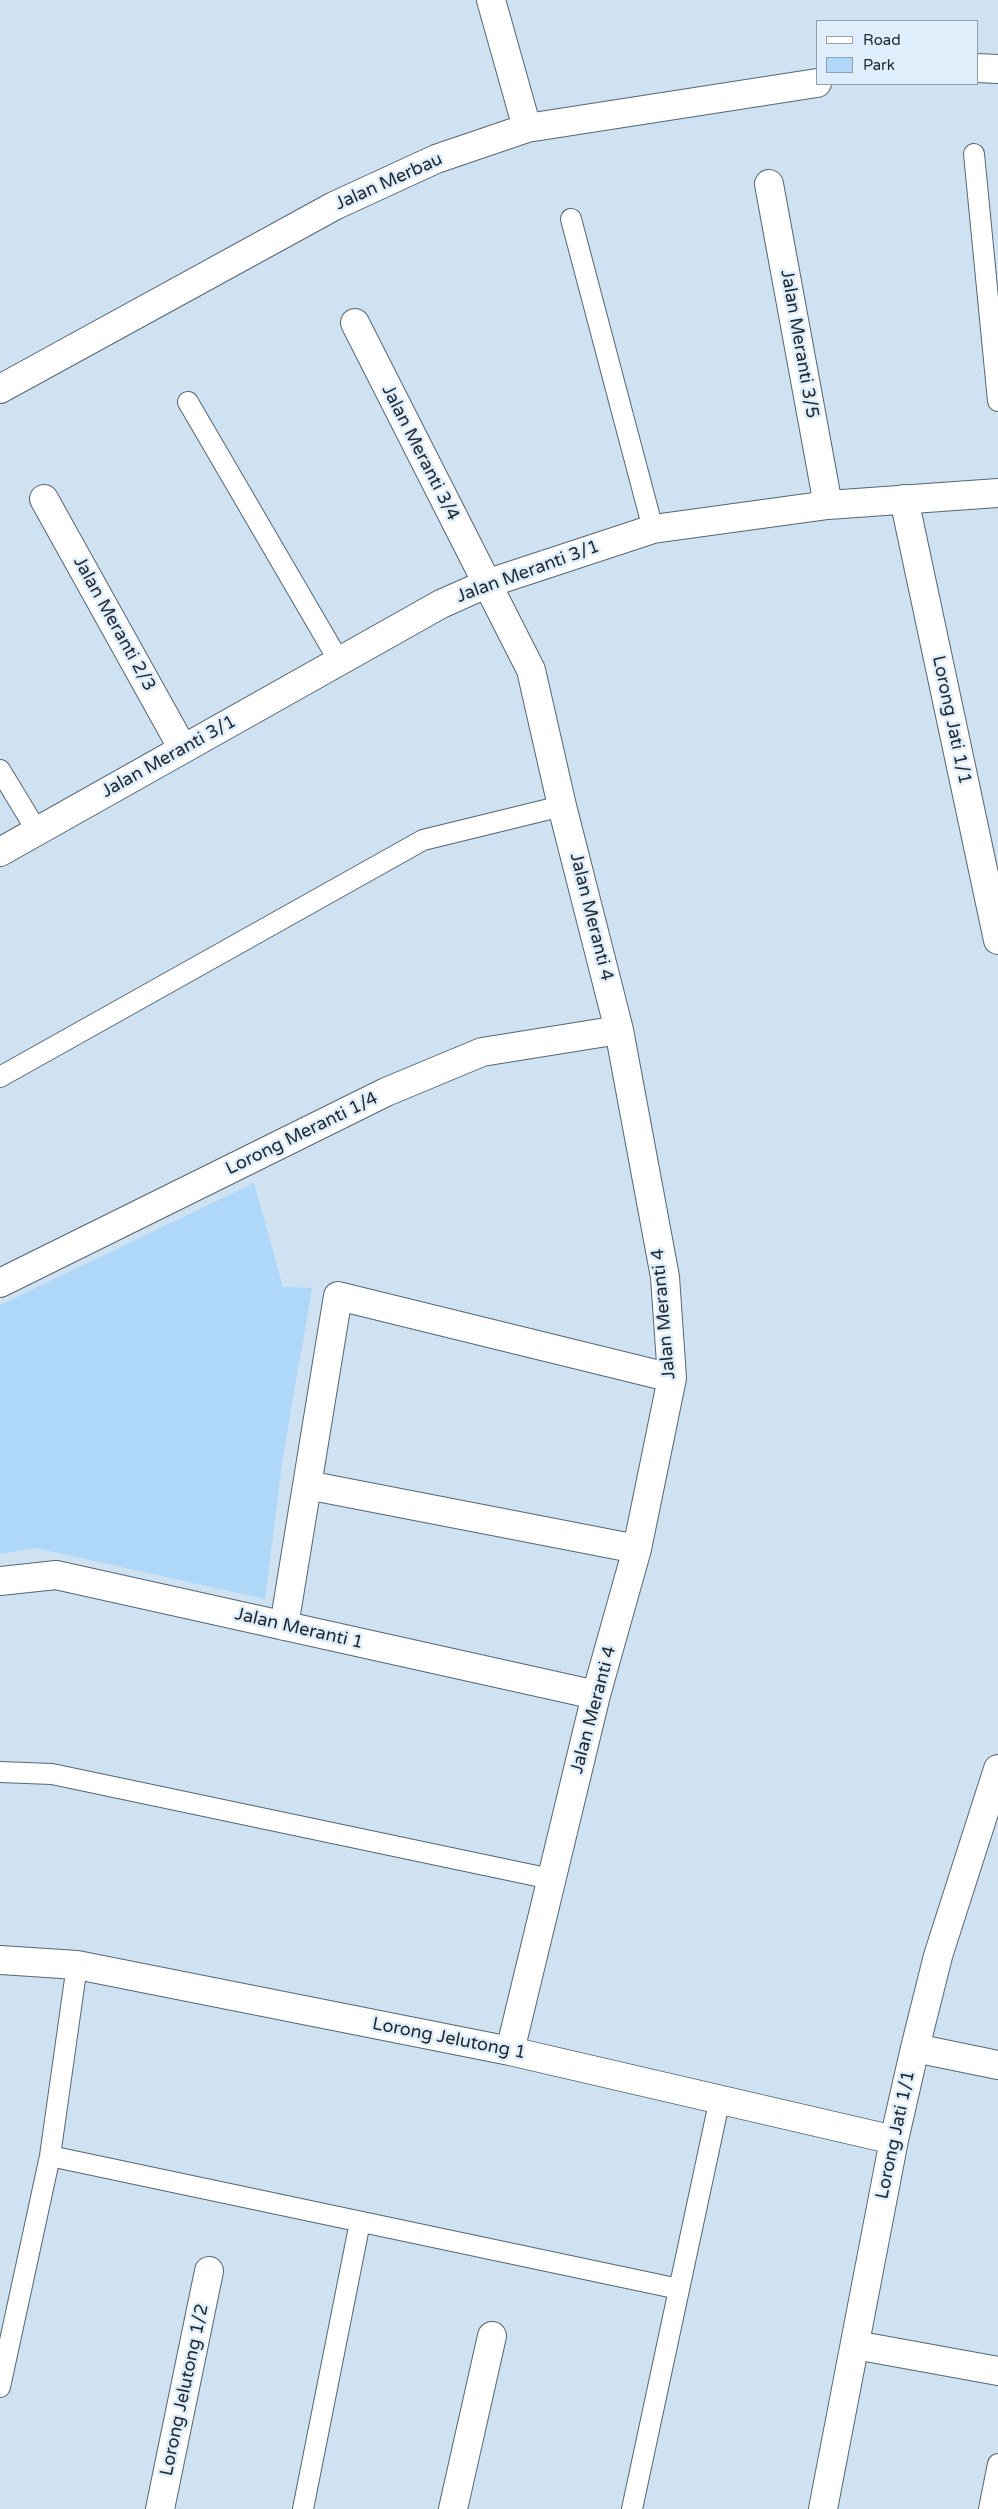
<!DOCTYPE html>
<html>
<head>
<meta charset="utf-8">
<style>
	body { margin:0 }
	#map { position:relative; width:998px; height:2509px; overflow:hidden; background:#cee2f2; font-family:"Varela Round",sans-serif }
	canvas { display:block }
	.legend { position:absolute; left:816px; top:20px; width:162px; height:65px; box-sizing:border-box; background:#deeefb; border:1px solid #93a0aa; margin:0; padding:6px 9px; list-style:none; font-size:15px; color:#232a30 }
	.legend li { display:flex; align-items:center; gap:10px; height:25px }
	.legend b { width:25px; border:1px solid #93a0aa }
</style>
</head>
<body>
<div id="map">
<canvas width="998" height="2509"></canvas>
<ul class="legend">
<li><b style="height:6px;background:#fff"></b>Road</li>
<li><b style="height:14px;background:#aed7f8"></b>Park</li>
</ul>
</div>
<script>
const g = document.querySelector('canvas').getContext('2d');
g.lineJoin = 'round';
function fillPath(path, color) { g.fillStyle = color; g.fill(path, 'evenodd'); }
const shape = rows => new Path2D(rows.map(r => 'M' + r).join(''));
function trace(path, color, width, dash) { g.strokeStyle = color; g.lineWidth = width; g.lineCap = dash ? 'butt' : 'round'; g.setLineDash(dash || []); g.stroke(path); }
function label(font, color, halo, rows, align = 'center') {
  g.font = font + ' "Varela Round",sans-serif'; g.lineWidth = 5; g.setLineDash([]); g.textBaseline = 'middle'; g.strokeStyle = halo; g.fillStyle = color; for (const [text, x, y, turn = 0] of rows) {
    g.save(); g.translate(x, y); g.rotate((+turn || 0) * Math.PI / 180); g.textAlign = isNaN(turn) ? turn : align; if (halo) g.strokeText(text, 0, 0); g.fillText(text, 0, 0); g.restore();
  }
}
fillPath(shape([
	[254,1183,283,1287,312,1288,283,1457,265,1599,36,1548,0,1554,0,1305]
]), '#aed7f8');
const service = shape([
	[974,154,998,401],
	[571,219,653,529],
	[188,402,339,661],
	[0,770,37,831],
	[0,1077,423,840,562,806],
	[0,1772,52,1774,551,1879],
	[50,2156,679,2289],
	[0,2387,50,2156,77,1965],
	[303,2509,360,2222],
	[632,2509,720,2098],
	[989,2509,998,2464]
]);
const minor = shape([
	[491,0,527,128],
	[977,68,998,69],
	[769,184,828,505],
	[355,323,531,670,562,806,619,1030,665,1277,672,1378,637,1549,596,1695,510,2051],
	[0,389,334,206,436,159,527,128,817,83],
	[44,499,183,749],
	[904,499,998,940],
	[0,852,441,604,486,584,653,529,828,505,998,493],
	[0,1283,386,1092,482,1052,619,1030],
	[307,1485,637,1549],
	[0,1581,56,1575,596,1695],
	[284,1626,338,1296,672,1378],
	[0,1960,77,1965,510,2051,894,2140],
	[915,2048,998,2065],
	[855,2345,998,2371],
	[160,2509,209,2271],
	[453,2509,492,2336],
	[823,2509,894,2140,915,2048,938,1956,998,1769]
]);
trace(service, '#556674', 22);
trace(minor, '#556674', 30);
trace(service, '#fff', 20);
trace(minor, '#fff', 28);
label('18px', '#232a30', '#deeefb', [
	["Jalan Merbau",389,182,-24],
	["Jalan Meranti 3/5",799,344,80],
	["Jalan Meranti 3/4",420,453,63],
	["Jalan Meranti 3/1",528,572,-20],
	["Jalan Meranti 2/3",114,624,61],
	["Lorong Jati 1/1",951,720,78],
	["Jalan Meranti 3/1",169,757,-29],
	["Jalan Meranti 4",591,917,76],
	["Lorong Meranti 1/4",302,1134,-26],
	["Jalan Meranti 4",664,1314,-95],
	["Jalan Meranti 1",299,1629,13],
	["Jalan Meranti 4",594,1710,-75],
	["Lorong Jelutong 1",449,2039,11],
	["Lorong Jati 1/1",896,2135,-78],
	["Lorong Jelutong 1/2",185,2390,-78]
]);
</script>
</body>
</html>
